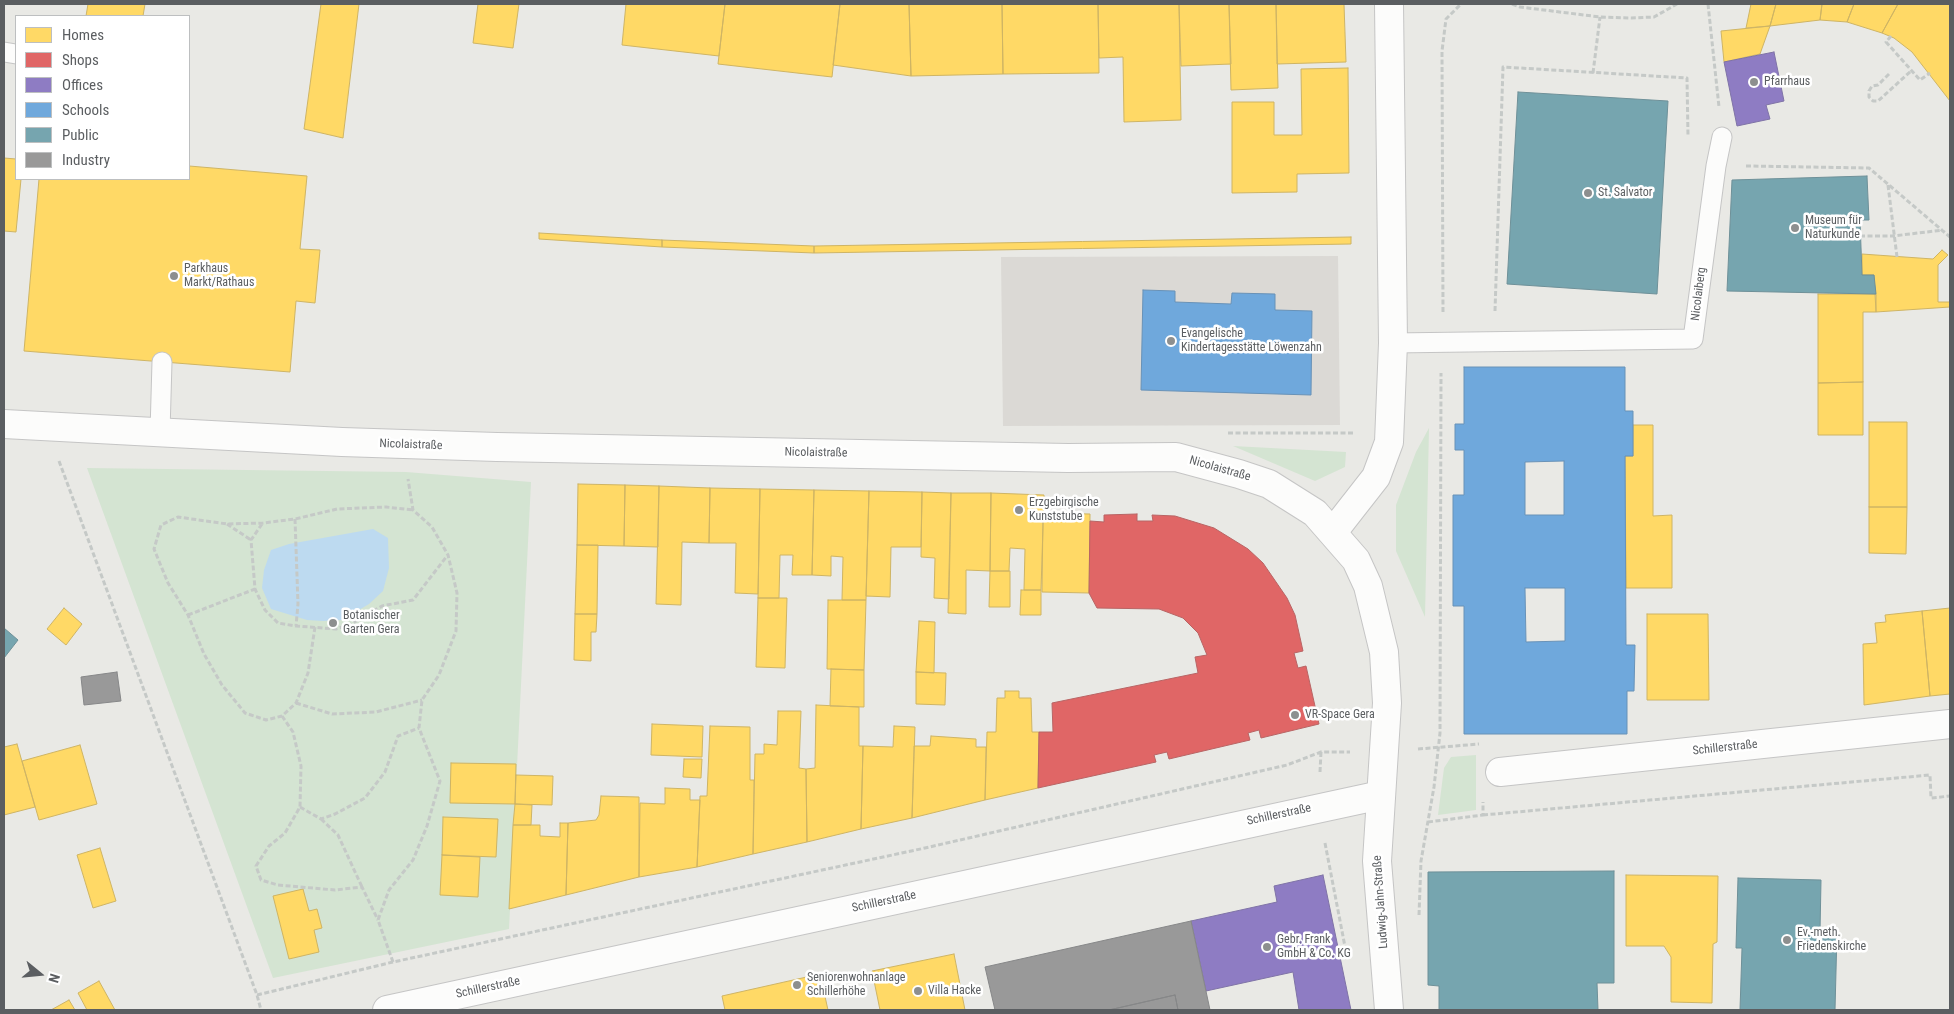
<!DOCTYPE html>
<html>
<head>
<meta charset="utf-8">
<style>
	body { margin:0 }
	#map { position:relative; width:1954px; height:1014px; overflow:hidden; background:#e9e9e5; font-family:"Roboto Condensed",sans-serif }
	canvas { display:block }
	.frame { position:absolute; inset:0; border:5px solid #5b5e61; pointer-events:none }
	.legend { position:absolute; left:15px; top:15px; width:175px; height:165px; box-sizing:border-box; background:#fff; border:1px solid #bdbfc0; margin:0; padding:6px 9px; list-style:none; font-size:15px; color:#5b5e61 }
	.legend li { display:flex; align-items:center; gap:10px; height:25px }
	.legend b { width:25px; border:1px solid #bdbfc0 }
	.north { position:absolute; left:15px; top:949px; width:50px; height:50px; -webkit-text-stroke:4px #fff; paint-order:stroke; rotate:107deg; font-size:14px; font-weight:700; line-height:20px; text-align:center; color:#5b5e61 }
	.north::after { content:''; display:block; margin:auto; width:18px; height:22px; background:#5b5e61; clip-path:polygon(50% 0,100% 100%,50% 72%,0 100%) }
</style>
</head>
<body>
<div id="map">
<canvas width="1954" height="1014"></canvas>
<div class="frame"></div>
<ul class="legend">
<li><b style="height:14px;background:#ffd966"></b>Homes</li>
<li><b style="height:14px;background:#e06666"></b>Shops</li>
<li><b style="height:14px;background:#8e7cc3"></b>Offices</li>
<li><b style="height:14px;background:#6fa8dc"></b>Schools</li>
<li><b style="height:14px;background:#76a5af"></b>Public</li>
<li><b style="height:14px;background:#999"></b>Industry</li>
</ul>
<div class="north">N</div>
</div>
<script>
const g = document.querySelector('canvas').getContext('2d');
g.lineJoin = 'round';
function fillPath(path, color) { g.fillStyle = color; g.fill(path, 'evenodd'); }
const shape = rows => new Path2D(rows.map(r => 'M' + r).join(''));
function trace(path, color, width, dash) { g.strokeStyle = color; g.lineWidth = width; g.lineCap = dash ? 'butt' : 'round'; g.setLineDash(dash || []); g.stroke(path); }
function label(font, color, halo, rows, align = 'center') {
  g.font = font + ' "Roboto Condensed",sans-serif'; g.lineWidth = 5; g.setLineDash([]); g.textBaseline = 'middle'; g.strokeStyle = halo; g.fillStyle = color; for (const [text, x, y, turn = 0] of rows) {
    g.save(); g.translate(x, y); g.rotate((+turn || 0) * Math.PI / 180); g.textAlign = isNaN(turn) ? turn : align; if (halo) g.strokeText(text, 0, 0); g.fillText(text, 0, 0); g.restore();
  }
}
fillPath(shape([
	[1338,256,1340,425,1003,426,1001,257]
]), '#dbd9d5');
fillPath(shape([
	[1429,428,1425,617,1396,551,1396,505,1416,452],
	[1233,446,1346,452,1345,467,1315,481],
	[87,468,406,472,531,482,509,929,273,978],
	[1476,755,1476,810,1438,815,1444,768,1451,757]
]), '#d4e4d2');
fillPath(shape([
	[373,529,388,538,389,568,383,591,369,604,342,620,323,621,307,620,271,609,262,588,264,570,271,550,289,544]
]), '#bddaf0');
const homes = shape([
	[88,4,145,4,143,16,86,16,88,4],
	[321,4,359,4,343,138,304,129,321,4],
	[478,4,519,4,513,48,473,43,478,4],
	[626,4,725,4,719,56,622,45,626,4],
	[725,4,840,4,832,77,718,64,725,4],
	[840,4,909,4,911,76,833,65,840,4],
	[909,4,1002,4,1003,74,911,76,909,4],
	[1002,4,1098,4,1099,73,1003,74,1002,4],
	[1098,4,1179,4,1181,120,1124,122,1123,57,1099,58,1098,4],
	[1179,4,1229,4,1231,64,1181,66,1179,4],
	[1229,4,1276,4,1278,88,1231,90,1229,4],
	[1276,4,1344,4,1346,62,1277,64,1276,4],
	[1751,4,1776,4,1770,26,1746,28,1751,4],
	[1776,4,1822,4,1820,20,1770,26,1776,4],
	[1822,4,1854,4,1847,22,1820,20,1822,4],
	[1854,4,1898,4,1882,33,1847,22,1854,4],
	[1898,4,1950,4,1950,101,1912,52,1894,38,1882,33,1898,4],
	[1770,26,1760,54,1724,62,1721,31,1770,26],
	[1348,68,1349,173,1297,174,1297,192,1232,193,1232,102,1274,102,1274,135,1302,135,1301,69,1348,68],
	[4,158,16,159,16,179,21,179,16,232,4,231,4,158],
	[189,166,307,176,300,249,320,250,315,303,296,301,290,372,24,351,39,179,189,179,189,166],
	[539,233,662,240,662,247,539,239,539,233],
	[1351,237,1351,244,814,253,814,246,1351,237],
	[662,240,814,246,814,253,662,247,662,240],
	[1942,250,1948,255,1938,265,1938,302,1950,302,1950,307,1876,312,1874,275,1862,275,1862,254,1933,259,1942,250],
	[1818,294,1876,294,1876,312,1863,312,1863,382,1818,383,1818,294],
	[1863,382,1863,435,1818,435,1818,383,1863,382],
	[1869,422,1907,422,1907,507,1869,507,1869,422],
	[1633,425,1653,425,1653,516,1672,515,1672,588,1626,588,1625,456,1633,456,1633,425],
	[578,484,625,485,624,546,577,545,578,484],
	[625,485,659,486,658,547,624,546,625,485],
	[659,486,710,488,709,543,682,542,681,605,656,604,659,486],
	[710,488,760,489,758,594,735,593,736,543,709,543,710,488],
	[760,489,814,490,812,575,792,575,793,555,780,555,779,598,758,598,760,489],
	[814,490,869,491,866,600,842,600,843,557,831,556,831,576,812,575,814,490],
	[869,491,922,492,921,547,891,547,890,597,866,596,869,491],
	[922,492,951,493,949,599,934,598,935,558,921,557,922,492],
	[951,493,991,493,990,571,966,570,966,614,948,613,951,493],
	[991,493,1044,495,1041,590,1024,590,1025,549,1010,548,1009,571,990,571,991,493],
	[1869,507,1907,507,1906,554,1869,553,1869,507],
	[1043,513,1090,514,1089,593,1042,592,1043,513],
	[577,545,598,545,597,614,575,614,577,545],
	[990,571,1010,571,1010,607,989,607,990,571],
	[1021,590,1041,590,1041,615,1020,615,1021,590],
	[758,598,787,598,785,668,756,667,758,598],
	[828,600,866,600,864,670,827,669,828,600],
	[64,608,82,624,66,645,47,629,64,608],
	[1950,608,1950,694,1930,696,1922,611,1950,608],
	[1922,611,1930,696,1864,705,1863,644,1877,643,1875,623,1886,622,1885,615,1922,611],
	[575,614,597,614,596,632,591,632,591,661,574,660,575,614],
	[1647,614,1708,614,1709,700,1647,700,1647,614],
	[919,621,935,622,934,673,916,672,919,621],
	[831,669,864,670,864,707,830,706,831,669],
	[916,672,946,673,945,705,916,704,916,672],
	[1005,691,1019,691,1019,698,1031,698,1032,732,1039,732,1038,788,985,800,987,732,996,732,997,698,1005,698,1005,691],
	[816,705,859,707,859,746,863,746,861,829,807,842,806,769,815,768,816,705],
	[778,711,801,711,799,768,806,769,807,842,753,854,755,754,764,754,764,744,777,745,778,711],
	[652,724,703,726,702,757,651,755,652,724],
	[710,726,750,727,750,780,754,780,753,854,697,867,700,796,707,796,710,726],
	[894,726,915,727,912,818,861,829,863,746,893,747,894,726],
	[931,736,976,739,976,747,986,747,985,800,912,818,914,746,930,746,931,736],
	[17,744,35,807,4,815,4,747,17,744],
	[80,745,97,804,39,820,22,761,80,745],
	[684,759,702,759,701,778,683,777,684,759],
	[451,763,516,764,515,804,450,803,451,763],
	[516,775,553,776,552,805,515,804,516,775],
	[665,788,690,789,690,800,700,800,697,867,639,877,640,803,665,804,665,788],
	[601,796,639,797,639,877,566,895,568,823,596,820,599,815,601,796],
	[515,804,532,805,531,825,513,825,515,804],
	[443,817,498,819,496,857,442,855,443,817],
	[560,823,568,823,566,895,509,909,513,825,540,825,540,836,560,837,560,823],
	[100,848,116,901,93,908,77,855,100,848],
	[442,855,480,857,478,897,440,895,442,855],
	[1626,875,1718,876,1717,942,1713,944,1712,1003,1671,1002,1671,957,1664,946,1626,946,1626,875],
	[303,889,309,911,317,909,322,928,314,930,319,952,289,959,273,896,303,889],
	[954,954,965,1010,880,1010,872,971,954,954],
	[820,974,828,1010,725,1010,722,996,820,974],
	[99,981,115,1010,87,1010,78,993,99,981],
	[69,1000,75,1010,51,1010,69,1000]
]);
fillPath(homes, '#ffd966');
trace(homes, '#ceb464', 1);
const shops = shape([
	[1137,514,1137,521,1153,521,1152,515,1175,516,1214,528,1248,549,1263,563,1287,598,1295,615,1303,651,1294,653,1298,668,1306,666,1319,724,1261,738,1259,730,1248,733,1250,740,1169,759,1167,752,1154,755,1156,762,1038,788,1039,732,1053,732,1052,703,1198,673,1195,657,1207,655,1198,633,1183,618,1159,609,1097,608,1089,593,1090,521,1104,522,1104,515,1137,514]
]);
fillPath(shops, '#e06666');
trace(shops, '#b86464', 1);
const offices = shape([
	[1774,52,1784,101,1766,105,1770,119,1737,126,1724,62,1774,52],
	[1323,875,1351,1010,1299,1010,1293,972,1206,991,1191,921,1277,902,1274,886,1323,875]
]);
fillPath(offices, '#8e7cc3');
trace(offices, '#7f73a6', 1);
const schools = shape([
	[1143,290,1175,291,1175,302,1231,304,1232,293,1275,294,1275,310,1312,311,1311,395,1141,390,1143,290],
	[1464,367,1625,367,1625,411,1633,411,1633,456,1625,456,1626,645,1635,645,1634,691,1627,691,1627,734,1464,734,1464,606,1453,606,1453,495,1464,495,1464,450,1455,450,1455,424,1464,424,1464,367],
	[1564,461,1564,515,1525,515,1525,462,1564,461],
	[1525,588,1565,588,1565,641,1526,642,1525,588]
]);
fillPath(schools, '#6fa8dc');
trace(schools, '#6992b7', 1);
const public = shape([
	[1518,92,1668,101,1657,294,1507,284,1518,92],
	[1867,176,1869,220,1860,220,1862,275,1874,275,1876,294,1727,291,1732,180,1867,176],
	[4,628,18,640,4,658,4,628],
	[1614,871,1614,983,1597,983,1598,1010,1439,1010,1439,986,1428,985,1428,872,1614,871],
	[1738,878,1821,880,1820,932,1837,932,1835,1010,1740,1010,1742,948,1736,948,1738,878]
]);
fillPath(public, '#76a5af');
trace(public, '#6e9098', 1);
const industry = shape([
	[117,672,121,701,84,705,81,677,117,672],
	[1191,921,1210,1010,1178,1010,1175,995,1109,1010,995,1010,985,967,1191,921],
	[1175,995,1178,1010,1109,1010,1175,995]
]);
fillPath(industry, '#999');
trace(industry, '#868788', 1);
const service = shape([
	[4,52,16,54],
	[1393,343,1693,339,1716,166,1722,137],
	[160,432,162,362]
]);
const minor = shape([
	[1333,532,1376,477,1389,442,1393,343,1389,4],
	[1500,772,1950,724],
	[387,1010,1381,795]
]);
const secondary = shape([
	[4,424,342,442,497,447,1068,458,1176,457,1239,474,1269,484,1315,513,1356,560,1368,586,1384,652,1387,703,1377,861,1389,1010]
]);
trace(service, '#c5c5c5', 21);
trace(minor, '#c5c5c5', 30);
trace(secondary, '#c5c5c5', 30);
trace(shape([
	[1512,4,1520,7,1600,17,1631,18,1654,17,1677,4],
	[1708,4,1719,107],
	[1891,36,1886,42,1920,80,1930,73],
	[1593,73,1600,17],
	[1889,74,1878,85,1872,86,1869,91,1869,97,1873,101,1878,101,1911,71],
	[1746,166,1869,168,1950,237],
	[1888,185,1897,257],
	[1860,236,1893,236,1943,230],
	[1495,311,1503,67,1687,78,1688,136],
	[1443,312,1442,51,1446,19,1461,4],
	[1228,433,1354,433],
	[59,461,257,995,261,1010],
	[295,519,298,604,296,626],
	[227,524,251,540],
	[262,524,251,540,255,589,265,610,278,623,296,626,336,629,351,624,382,606,413,600,447,556],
	[188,615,255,589],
	[315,627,308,673,296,703,282,716,266,720,245,713,222,685,204,654,188,615,168,583,154,549,161,525,178,517,227,524,263,523,295,519,337,509,386,507,413,510],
	[296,703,332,714,376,712,422,700],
	[282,716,293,732,301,766,300,807,285,833,269,846,256,866,261,880,278,885,335,890,362,887,378,920],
	[1418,749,1479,744],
	[1320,772,1321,752],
	[300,807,321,819,335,814,365,798,385,772,398,736,419,728],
	[1483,815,1930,775,1931,798,1950,796],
	[321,819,338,835,362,887],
	[1428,822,1483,815,1483,802],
	[1325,843,1347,957],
	[1419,915,1421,861,1434,787,1440,733,1441,373],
	[393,962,378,920,389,890,413,860,427,826,440,781,419,728,422,700,439,675,456,631,457,593,448,555,432,527,413,510,408,479],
	[257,995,393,962,925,848,1287,765,1321,752,1350,752]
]), '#c5c9c7', 3, [5, 2.5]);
trace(service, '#fcfcfb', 19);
trace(minor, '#fcfcfb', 28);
trace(secondary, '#fcfcfb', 28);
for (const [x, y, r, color] of [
	[1754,82,5,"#8d8f8f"],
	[1588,193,5,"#8d8f8f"],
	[1795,228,5,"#8d8f8f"],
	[174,276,5,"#8d8f8f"],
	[1171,341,5,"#8d8f8f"],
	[1019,510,5,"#8d8f8f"],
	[333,623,5,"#8d8f8f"],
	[1295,715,5,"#8d8f8f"],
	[1787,940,5,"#8d8f8f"],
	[1267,947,5,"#8d8f8f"],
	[797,985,5,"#8d8f8f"],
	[918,991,5,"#8d8f8f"]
]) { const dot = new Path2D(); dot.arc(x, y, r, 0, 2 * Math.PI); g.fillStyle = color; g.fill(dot); trace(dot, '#fff', 2); }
label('12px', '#5b5e61', '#fff', [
	["Pfarrhaus",1764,82],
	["St. Salvator",1598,193],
	["Museum für",1805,221],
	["Naturkunde",1805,235],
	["Parkhaus",184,269],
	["Markt/Rathaus",184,283],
	["Evangelische",1181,334],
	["Kindertagesstätte Löwenzahn",1181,348],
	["Erzgebirgische",1029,503],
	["Kunststube",1029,517],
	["Botanischer",343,616],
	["Garten Gera",343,630],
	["VR-Space Gera",1305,715],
	["Ev.-meth.",1797,933],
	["Friedenskirche",1797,947],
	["Gebr. Frank",1277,940],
	["GmbH & Co. KG",1277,954],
	["Seniorenwohnanlage",807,978],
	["Schillerhöhe",807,992],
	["Villa Hacke",928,991]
], 'left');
label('12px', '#5b5e61', '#fff', [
	["Nicolaiberg",1699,294,-83],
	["Nicolaistraße",411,445,2],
	["Nicolaistraße",816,453,1],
	["Nicolaistraße",1220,469,16],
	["Schillerstraße",1725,748,-6],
	["Schillerstraße",1279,815,-12],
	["Schillerstraße",884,902,-12],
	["Ludwig-Jahn-Straße",1381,902,-94],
	["Schillerstraße",488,988,-12]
]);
</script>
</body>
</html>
